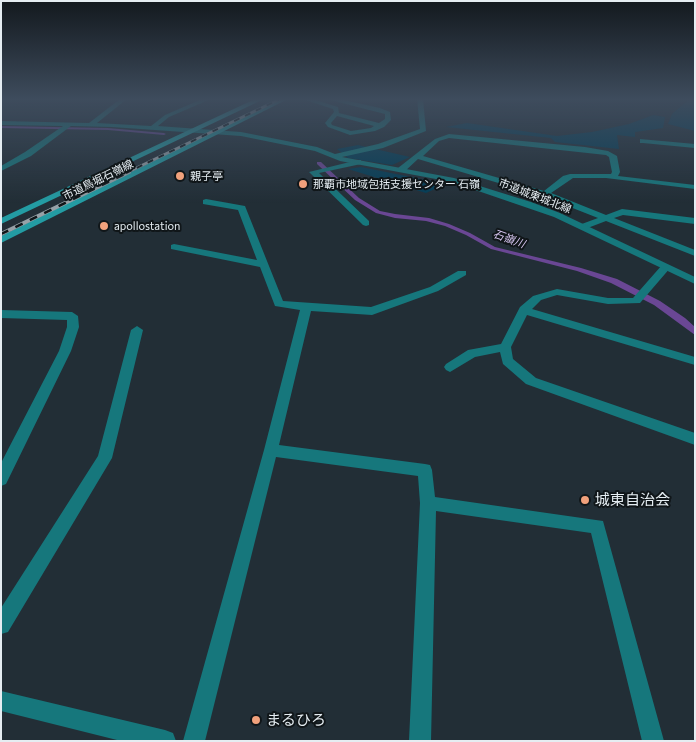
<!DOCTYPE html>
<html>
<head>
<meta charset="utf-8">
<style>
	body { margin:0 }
	#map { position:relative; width:696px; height:742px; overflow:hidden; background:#222e36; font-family:Commissioner,sans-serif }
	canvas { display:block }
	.frame { position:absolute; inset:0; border:2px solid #e5edf2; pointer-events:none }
</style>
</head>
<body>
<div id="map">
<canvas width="696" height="742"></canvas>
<div class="frame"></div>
</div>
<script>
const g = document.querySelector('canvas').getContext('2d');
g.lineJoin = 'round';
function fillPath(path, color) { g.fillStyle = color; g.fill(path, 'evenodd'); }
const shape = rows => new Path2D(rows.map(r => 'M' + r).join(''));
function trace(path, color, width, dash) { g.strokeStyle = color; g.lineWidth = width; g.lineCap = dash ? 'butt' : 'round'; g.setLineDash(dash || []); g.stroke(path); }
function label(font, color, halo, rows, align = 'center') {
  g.font = font + ' Commissioner,"Noto Sans JP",sans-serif'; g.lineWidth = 4; g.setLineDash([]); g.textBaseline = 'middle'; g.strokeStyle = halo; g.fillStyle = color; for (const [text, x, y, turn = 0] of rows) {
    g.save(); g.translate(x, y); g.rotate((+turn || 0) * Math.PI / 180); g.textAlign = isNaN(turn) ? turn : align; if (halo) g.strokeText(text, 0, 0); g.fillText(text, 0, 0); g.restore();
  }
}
fillPath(shape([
	[695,99,695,131,668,124,672,114,687,101],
	[653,115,665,117,663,128,635,132,635,137,617,135,619,149,555,142,551,138,446,127,467,123,557,136,592,132,629,124],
	[358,145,410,157,392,165,348,158,337,149],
	[361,167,446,184,426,193,348,169]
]), '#023d56');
fillPath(shape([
	[1,126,108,128,164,133,166,134,164,135,108,130,1,128,1,126],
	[317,162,321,162,359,198,380,211,395,214,429,218,449,224,470,233,495,247,581,268,617,279,660,301,685,318,695,327,695,335,654,305,611,283,577,271,491,249,466,235,445,226,426,221,395,218,376,213,355,200,317,164,317,162]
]), '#6a4794');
fillPath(shape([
	[302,99,313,99,338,107,339,113,379,123,385,119,385,114,326,99,340,99,380,108,390,112,391,120,384,127,375,131,350,135,328,127,325,123,334,112,333,109,302,99],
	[337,116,374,126,371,128,351,131,332,125,331,123,337,116],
	[449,134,585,147,608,151,617,156,620,172,618,176,695,185,695,189,606,178,573,178,551,193,606,215,622,209,695,218,695,224,623,215,614,218,695,250,695,256,606,221,585,229,579,229,579,225,598,218,542,196,418,159,404,172,398,172,398,168,435,139,449,134],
	[449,138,606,155,609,157,612,172,611,174,570,174,563,176,544,191,423,156,439,141,449,138],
	[640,139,695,144,695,148,643,143,640,143,640,139],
	[358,160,361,160,361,164,319,173,369,221,369,225,366,226,363,225,309,172,358,160],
	[666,264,671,267,640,303,608,304,557,295,541,300,532,309,695,357,695,365,527,315,511,347,513,359,536,378,695,433,695,445,526,384,503,364,500,352,475,357,450,372,446,370,444,367,446,364,468,350,501,344,520,307,533,296,557,289,608,298,633,298,662,265,666,264]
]), '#16777c');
fillPath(shape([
	[120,99,127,99,97,123,151,126,165,115,202,99,211,99,169,117,158,126,241,132,317,147,335,154,378,144,420,129,417,99,423,99,426,131,383,148,342,157,454,178,531,202,560,213,695,277,695,284,554,217,452,182,340,161,315,151,241,136,112,127,71,126,31,156,1,171,1,166,25,152,63,126,1,125,1,121,89,123,120,99],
	[206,199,245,206,283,301,371,307,430,287,458,271,466,271,466,275,438,291,372,315,311,311,279,445,425,464,430,465,432,470,435,497,603,521,664,741,642,741,591,533,436,511,431,741,409,741,420,503,418,476,276,457,205,741,183,741,264,450,300,310,275,306,260,267,171,249,171,245,174,244,257,260,238,210,203,204,203,200,206,199],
	[1,310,72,312,78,316,79,327,71,351,6,484,1,486,1,463,59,351,67,327,67,320,1,318,1,310],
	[137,326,143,330,112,458,8,632,1,634,1,608,98,456,131,330,137,326],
	[1,691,165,730,173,733,176,741,121,741,1,711,1,691]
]), '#16777c');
fillPath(shape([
	[255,99,264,99,1,224,1,218,255,99],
	[279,99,288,99,1,243,1,236,279,99]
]), '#239ca3');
const railFar1 = shape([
	[126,173,280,99]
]);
const rail = shape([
	[1,234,129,172]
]);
trace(railFar1, '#97a1a7', 3);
trace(rail, '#97a1a7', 4);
trace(railFar1, '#101619', 2, [6]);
trace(rail, '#101619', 2.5, [8]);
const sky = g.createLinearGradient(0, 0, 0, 203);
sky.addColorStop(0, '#13191e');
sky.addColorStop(0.49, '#3e4c5d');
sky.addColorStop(1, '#3e4c5d00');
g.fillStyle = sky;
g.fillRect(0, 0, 696, 203);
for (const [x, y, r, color] of [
	[180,176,5,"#f1a17c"],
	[303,184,5,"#f1a17c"],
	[104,226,5,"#f1a17c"],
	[585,500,5,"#f1a17c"],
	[256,720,5,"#f1a17c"]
]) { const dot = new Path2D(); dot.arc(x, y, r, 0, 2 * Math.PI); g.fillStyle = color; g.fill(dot); trace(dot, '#101619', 2); }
label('11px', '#e5edf2', '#101619', [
	["親子亭",190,176],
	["那覇市地域包括支援センター 石嶺",313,184],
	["apollostation",114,226]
], 'left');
label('11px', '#e5edf2', '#101619', [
	["市道鳥堀石嶺線",98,180,-26],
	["市道城東城北線",535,196,21]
]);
label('italic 11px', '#d9c8f3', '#101619', [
	["石嶺川",509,239,20]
]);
label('15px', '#e5edf2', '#101619', [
	["城東自治会",595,500],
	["まるひろ",266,720]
], 'left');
</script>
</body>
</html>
